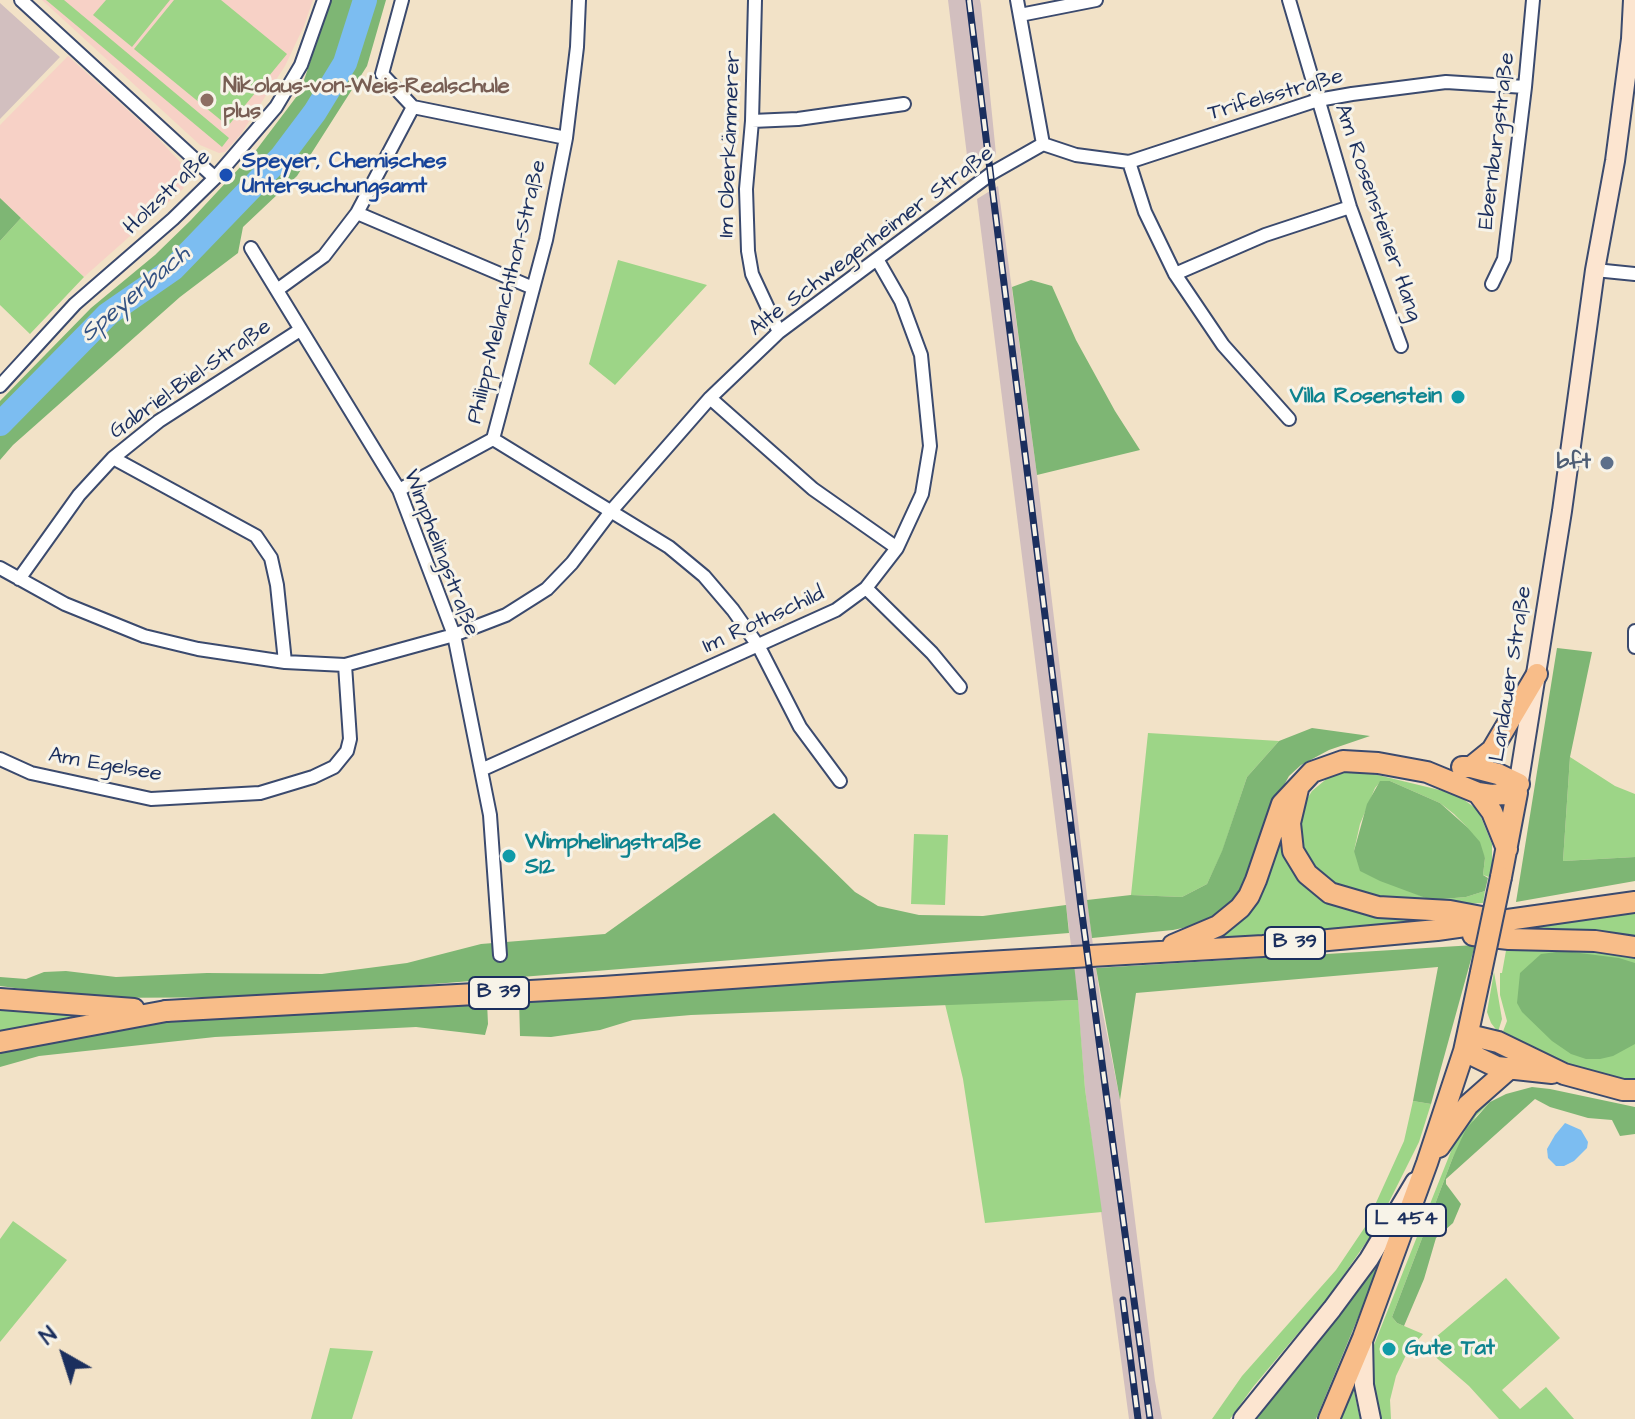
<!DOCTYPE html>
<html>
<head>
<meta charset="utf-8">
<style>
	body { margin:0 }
	#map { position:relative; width:1635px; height:1419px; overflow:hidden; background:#f2e2c7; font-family:"Architects Daughter",sans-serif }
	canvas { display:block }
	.north { position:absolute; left:24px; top:1315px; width:80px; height:80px; -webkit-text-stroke:6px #f7f3e8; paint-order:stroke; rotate:321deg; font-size:22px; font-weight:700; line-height:32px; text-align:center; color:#1b2f5e }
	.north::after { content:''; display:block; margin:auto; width:28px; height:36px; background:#1b2f5e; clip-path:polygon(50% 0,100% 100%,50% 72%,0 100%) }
</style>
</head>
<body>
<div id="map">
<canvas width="1635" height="1419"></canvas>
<div class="north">N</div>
</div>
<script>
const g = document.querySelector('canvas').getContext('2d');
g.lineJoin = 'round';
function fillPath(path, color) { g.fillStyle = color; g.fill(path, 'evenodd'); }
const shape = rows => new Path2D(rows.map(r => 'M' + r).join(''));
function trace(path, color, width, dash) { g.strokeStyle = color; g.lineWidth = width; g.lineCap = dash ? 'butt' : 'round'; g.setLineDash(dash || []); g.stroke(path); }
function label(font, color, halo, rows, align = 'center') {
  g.font = font + ' "Architects Daughter",sans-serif'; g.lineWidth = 6; g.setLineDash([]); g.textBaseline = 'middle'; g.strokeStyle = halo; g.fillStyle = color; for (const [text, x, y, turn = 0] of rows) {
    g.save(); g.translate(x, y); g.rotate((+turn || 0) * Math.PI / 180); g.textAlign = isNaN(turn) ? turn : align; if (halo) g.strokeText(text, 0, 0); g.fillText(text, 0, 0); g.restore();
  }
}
fillPath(shape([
	[42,0,313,0,304,26,285,66,241,134,225,152,219,153,200,145],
	[68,56,153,133,182,164,186,180,183,189,84,277,0,198,0,125]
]), '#f7d1c6');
fillPath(shape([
	[948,0,980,0,981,5,996,154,969,172],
	[0,3,60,57,0,119],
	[998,186,1037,475,1092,938,1101,1004,1120,1100,1155,1381,1162,1419,1129,1419,1096,1174,1085,1089,1077,993,977,199]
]), '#d2bfbf');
fillPath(shape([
	[46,0,64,0,229,138,222,147],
	[106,0,170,0,132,47,93,15],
	[174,0,221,0,287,54,228,126,134,49],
	[21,218,84,277,30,334,0,305,0,241],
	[618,260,707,285,615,385,589,364],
	[1148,733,1279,741,1247,777,1222,852,1207,884,1182,897,1131,895],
	[1570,757,1615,786,1635,794,1635,857,1563,861],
	[1357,770,1456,794,1478,810,1492,844,1492,878,1483,875,1485,858,1467,827,1454,814,1440,803,1390,781,1380,782,1375,788,1360,824,1354,851,1407,890,1431,900,1466,897,1485,891,1483,903,1445,905,1377,899,1332,887,1303,857,1297,821,1305,802,1312,791,1330,776],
	[1281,821,1300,878,1448,918,1397,927,1207,940],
	[914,834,948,835,945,905,911,904],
	[1635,911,1635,939,1519,930,1606,916],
	[1507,945,1529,945,1635,954,1635,1081,1615,1079,1542,1056,1502,1034,1507,1021,1500,995,1500,973,1502,973],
	[1494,972,1502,1019,1498,1032,1491,1023,1487,1012],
	[1078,1000,1085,1089,1102,1212,985,1223,963,1079,945,1004],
	[0,1006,70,1012,72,1017,0,1034],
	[1486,1097,1490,1102,1476,1116,1453,1157,1392,1317,1397,1323,1423,1334,1407,1353,1396,1376,1390,1400,1391,1419,1375,1419,1370,1355,1457,1136],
	[1413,1101,1431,1104,1419,1142,1376,1228,1330,1295,1253,1387,1230,1419,1212,1419,1242,1376,1336,1270,1365,1227,1404,1141],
	[13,1221,67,1260,0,1342,0,1239],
	[1506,1278,1560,1338,1502,1390,1520,1409,1546,1387,1574,1419,1499,1419,1469,1386,1424,1347],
	[330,1348,373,1351,352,1419,311,1419],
	[1354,1390,1360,1419,1336,1419,1347,1391]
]), '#9dd587');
fillPath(shape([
	[331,0,386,0,367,66,297,176,243,227,238,253,180,297,13,445,0,460,0,401,91,308,155,255,191,220,257,149,300,92],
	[0,198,21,218,0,241],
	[1031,280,1052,286,1076,340,1115,411,1140,450,1037,475,1012,287],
	[1557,648,1592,652,1570,757,1563,861,1635,857,1635,881,1516,902],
	[1312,728,1370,736,1329,750,1301,765,1289,776,1271,809,1255,868,1234,903,1209,921,1196,925,1173,930,1092,938,1087,900,1131,895,1182,897,1207,884,1222,851,1247,777,1279,741],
	[1380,781,1390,781,1440,803,1467,827,1480,842,1485,858,1483,875,1488,878,1485,891,1466,897,1431,900,1380,881,1360,871,1354,851,1367,804],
	[774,813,855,892,878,906,919,915,983,916,1066,905,1069,933,272,997,90,998,0,986,0,977,26,979,44,972,66,971,116,977,207,973,322,974,407,963,481,944,605,934],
	[1475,945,1431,1104,1413,1101,1438,967,1136,993,1120,1100,1096,968],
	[1564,951,1619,958,1635,963,1635,1044,1613,1056,1600,1059,1586,1059,1571,1054,1552,1041,1522,1012,1517,1003,1520,973,1541,954],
	[1074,964,1078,1000,691,1015,633,1020,600,1030,551,1037,520,1036,519,998],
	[487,1002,488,1024,485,1035,416,1027,215,1037,39,1056,0,1067,0,1052,83,1033,173,1018],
	[1532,1087,1550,1089,1635,1107,1635,1134,1620,1136,1612,1120,1588,1118,1550,1107,1535,1099,1446,1179,1446,1184,1461,1204,1453,1223,1436,1238,1424,1279,1404,1326,1397,1323,1392,1317,1453,1157,1466,1129,1490,1102,1506,1094],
	[1391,1238,1316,1419,1250,1419]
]), '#7eb674');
fillPath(shape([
	[1565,1123,1581,1130,1588,1142,1587,1148,1574,1161,1564,1166,1556,1166,1548,1158,1547,1149,1555,1135]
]), '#7cbdf1');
trace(shape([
	[0,424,108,314,173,269,282,156,315,112,345,63,365,0]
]), '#7cbdf1', 24);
const minor = shape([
	[21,0,215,178],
	[402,0,382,74,413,107],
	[755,0,752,121,746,189,748,251,752,274,779,332],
	[1017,0,1043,144],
	[1289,0,1350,207,1401,346],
	[1020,15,1096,0],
	[413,107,566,138],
	[752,121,798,119,904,104],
	[1043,144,1076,155,1129,162,1318,100,1352,94,1446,82,1525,87],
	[1129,162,1145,212,1175,274,1223,345,1289,419],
	[357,213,533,288],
	[251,248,399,490,454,635,490,815,500,955],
	[1595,270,1635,274],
	[1175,274,1265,235,1350,207],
	[1492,284,1504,259,1525,87,1533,0],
	[277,290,324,256,357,213,413,107],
	[0,386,75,304,173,219,215,178,276,107,301,65,324,0],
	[710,398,813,489,897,548],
	[493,439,669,547,704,576,733,610,759,647,800,727,840,781],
	[113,458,256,536,271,558,277,585,285,662],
	[399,490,493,439,546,240,566,138,577,47,579,0],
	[0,568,65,604,144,636,198,649,285,662,345,665,454,635,506,615,547,589,572,563,612,510,710,398,779,332,992,173,1043,144],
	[19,579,79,495,113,458,159,421,300,330],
	[866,588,932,653,960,687],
	[1635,631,1635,647],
	[0,759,31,773,151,799,260,793,313,777,334,767,347,751,350,739,345,665],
	[481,770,836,610,866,588,897,548,922,494,930,446,921,355,901,301,877,259]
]);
const secondary = shape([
	[1517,793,1562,511,1595,270,1615,161,1631,39,1633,0],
	[1363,1339,1364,1385,1371,1419],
	[1243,1419,1332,1309,1369,1259,1415,1182]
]);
const primary = shape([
	[1462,767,1471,767,1498,774,1519,784],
	[1471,767,1492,750,1537,674],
	[1298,789,1290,823,1293,851,1307,874,1330,893,1378,907,1450,911,1487,918],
	[1478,793,1492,812,1507,849],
	[1473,935,1509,939,1595,941,1635,947],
	[1173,945,1218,926,1240,908,1249,896,1256,880,1282,804,1312,772,1343,761,1378,763,1427,772,1478,793,1491,795,1517,793,1501,877],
	[166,1011,603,987,832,971,1263,946,1437,930,1635,902],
	[1469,1035,1498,1042,1564,1074,1623,1090,1635,1090],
	[1464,1051,1497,1067,1552,1073],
	[1439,1147,1468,1105,1510,1068],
	[1329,1419,1363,1338,1427,1163,1464,1051,1481,972]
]);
const trunk = shape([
	[0,999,134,1009],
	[0,1042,166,1011]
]);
trace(minor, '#3b4a6e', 16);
trace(secondary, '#3b4a6e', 22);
trace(primary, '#3b4a6e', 24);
trace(trunk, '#3b4a6e', 24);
trace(minor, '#fff', 12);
trace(secondary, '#fce5d0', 18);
trace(primary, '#f8bd89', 20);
trace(trunk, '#f8bd89', 20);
const rail = shape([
	[969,0,1081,907,1150,1419],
	[1123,1300,1138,1419]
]);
trace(rail, '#1b2f5e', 7);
trace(rail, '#f7f3e8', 4, [12]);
const primaryBridge = shape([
	[1481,972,1501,877]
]);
trace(primaryBridge, '#3b4a6e', 24, []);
trace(primaryBridge, '#f8bd89', 20);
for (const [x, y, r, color] of [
	[207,100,8,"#8d6e63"],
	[226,175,8,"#1a4fb4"],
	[1458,397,8,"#0f9aa8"],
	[1607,463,8,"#5c6f8a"],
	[509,856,8,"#0f9aa8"],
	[1389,1349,8,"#0f9aa8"]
]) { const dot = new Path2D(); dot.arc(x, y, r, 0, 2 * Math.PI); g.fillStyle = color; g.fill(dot); trace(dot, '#f7f3e8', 3); }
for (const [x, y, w] of [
	[1295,943,60],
	[499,993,60],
	[1406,1220,80]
]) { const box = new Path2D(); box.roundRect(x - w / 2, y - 16, w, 32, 6); g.fillStyle = '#f7f3e8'; g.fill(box); trace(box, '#1b2f5e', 2); }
label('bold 20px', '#1b2f5e', null, [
	["B 39",1295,943],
	["B 39",499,993],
	["L 454",1406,1220]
]);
label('bold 22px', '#785e54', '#f7f3e8', [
	["Nikolaus-von-Weis-Realschule",223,87],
	["plus",223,112]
], 'left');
label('22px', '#1b2f5e', '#f7f3e8', [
	["Trifelsstraße",1276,96,-16],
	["Ebernburgstraße",1498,141,-83],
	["Im Oberkämmerer",731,144,-88],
	["Holzstraße",168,193,-44],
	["Am Rosensteiner Hang",1377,213,71],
	["Alte Schwegenheimer Straße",872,242,-37],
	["Philipp-Melanchthon-Straße",508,292,-76],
	["Gabriel-Biel-Straße",191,380,-35],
	["Wimphelingstraße",440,553,69],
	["Im Rothschild",764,621,-25],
	["Landauer Straße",1512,674,-81],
	["Am Egelsee",105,766,10]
]);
label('bold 22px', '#164399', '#f7f3e8', [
	["Speyer, Chemisches",242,162],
	["Untersuchungsamt",242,187]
], 'left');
label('bold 22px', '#0d838f', '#f7f3e8', [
	["Villa Rosenstein",1442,397,"right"],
	["Wimphelingstraße",525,843],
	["S12",525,868],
	["Gute Tat",1405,1349]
], 'left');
label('bold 22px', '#4e5e75', '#f7f3e8', [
	["bft",1591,463]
], 'right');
label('italic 24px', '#335283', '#f7f3e8', [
	["Speyerbach",136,295,-40]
]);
</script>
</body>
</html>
